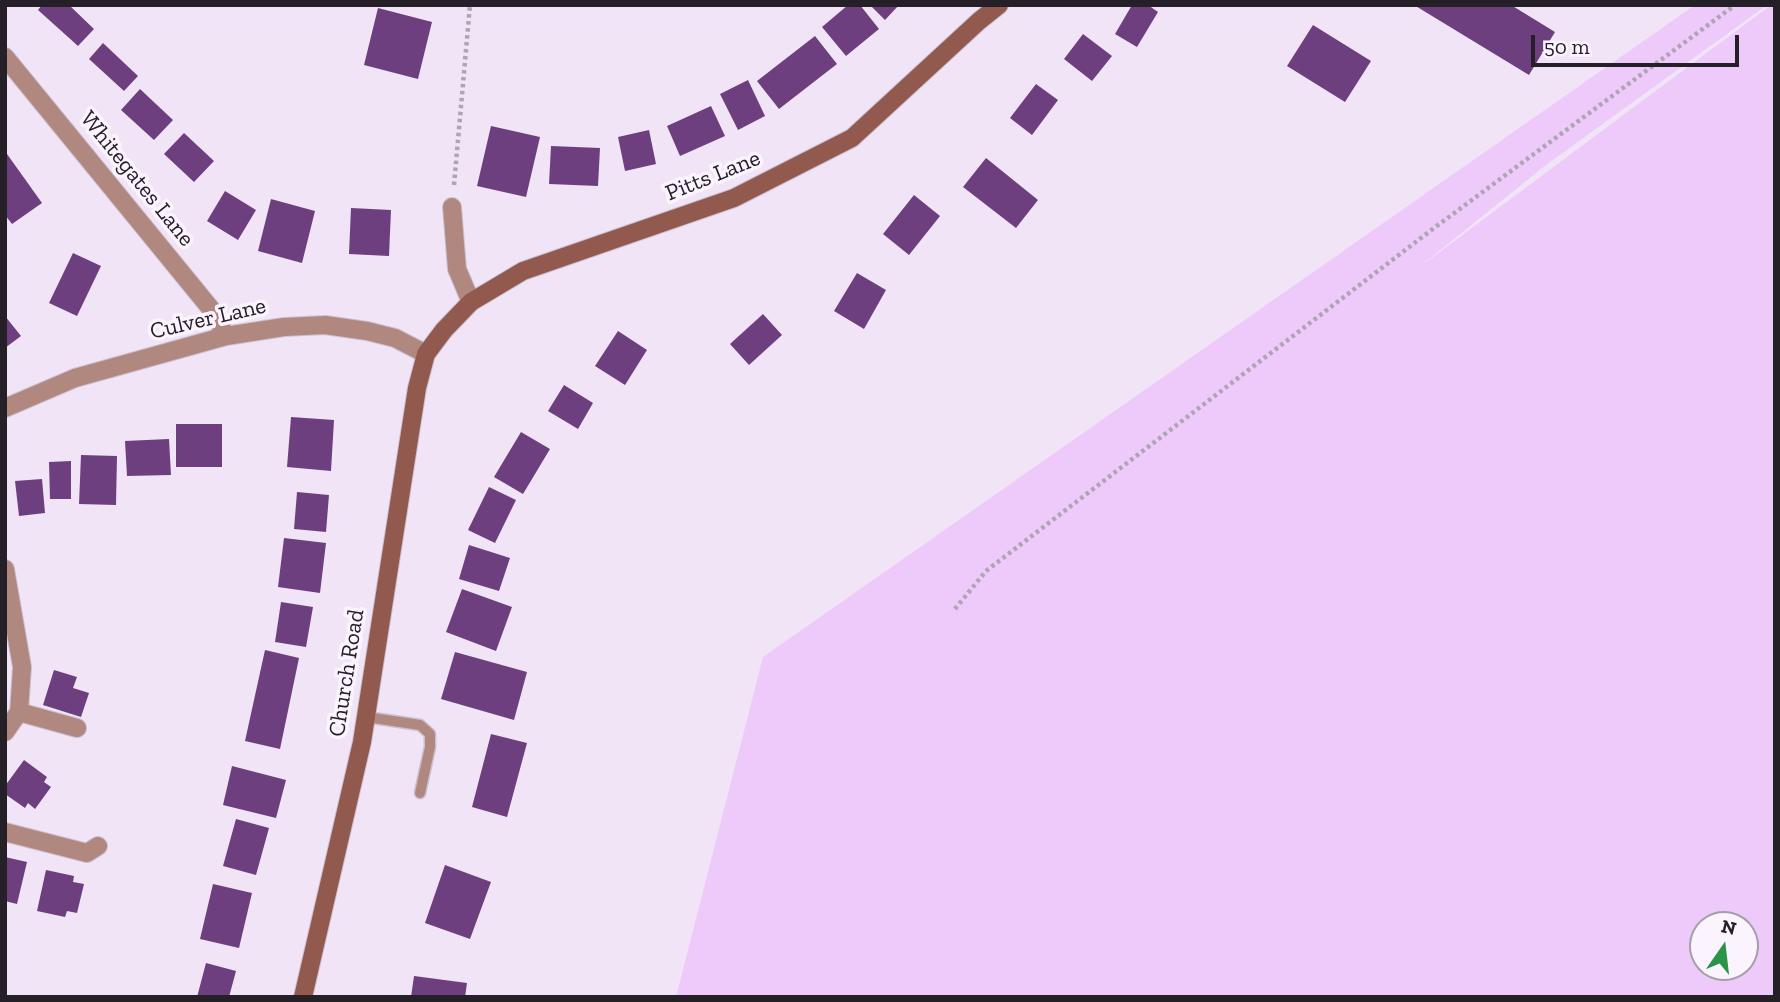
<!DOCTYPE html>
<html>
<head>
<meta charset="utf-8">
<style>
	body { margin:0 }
	#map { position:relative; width:1780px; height:1002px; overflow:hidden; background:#f1e4f6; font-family:"Zilla Slab",serif }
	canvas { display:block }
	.frame { position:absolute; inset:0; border:7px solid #252027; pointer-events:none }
	.north { position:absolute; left:1689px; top:911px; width:70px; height:70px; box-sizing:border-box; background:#fbf3fe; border:2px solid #a59fa8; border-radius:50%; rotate:14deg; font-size:19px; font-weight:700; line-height:28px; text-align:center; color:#252027 }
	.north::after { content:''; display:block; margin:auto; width:24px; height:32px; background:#2c944a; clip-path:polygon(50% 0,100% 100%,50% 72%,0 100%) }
	.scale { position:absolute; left:1531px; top:35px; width:208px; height:32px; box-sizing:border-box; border:4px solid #252027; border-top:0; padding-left:9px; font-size:21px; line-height:24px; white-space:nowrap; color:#252027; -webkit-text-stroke:5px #fbf3fe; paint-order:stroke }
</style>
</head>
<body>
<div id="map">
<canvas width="1780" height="1002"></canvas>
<div class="frame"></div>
<div class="north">N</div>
<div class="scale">50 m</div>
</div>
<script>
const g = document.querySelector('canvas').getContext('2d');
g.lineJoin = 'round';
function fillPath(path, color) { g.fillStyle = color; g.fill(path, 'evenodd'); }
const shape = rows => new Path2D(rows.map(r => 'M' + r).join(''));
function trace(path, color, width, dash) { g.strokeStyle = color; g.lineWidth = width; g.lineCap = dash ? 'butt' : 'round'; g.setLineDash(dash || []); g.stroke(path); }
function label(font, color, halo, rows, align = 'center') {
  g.font = font + ' "Zilla Slab",serif'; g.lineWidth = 7; g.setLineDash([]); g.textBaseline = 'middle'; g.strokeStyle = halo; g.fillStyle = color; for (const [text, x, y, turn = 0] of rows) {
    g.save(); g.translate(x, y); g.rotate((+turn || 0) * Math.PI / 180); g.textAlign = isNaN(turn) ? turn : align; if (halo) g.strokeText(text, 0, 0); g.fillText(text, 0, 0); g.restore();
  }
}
fillPath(shape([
	[1695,5,1767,5,1546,165,1418,268,1771,5,1775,5,1775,997,676,997,763,657],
	[1703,925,1745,925,1745,967,1703,967]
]), '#edcafa');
fillPath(shape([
	[42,5,69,5,94,29,78,46,38,10],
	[848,5,860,5,879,29,846,56,822,27],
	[870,5,899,5,885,20],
	[1132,5,1148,5,1158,12,1137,47,1115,34],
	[1414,5,1511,5,1555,32,1529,75],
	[378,8,432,22,418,79,364,65],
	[1313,25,1371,61,1345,102,1287,66],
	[1083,34,1112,56,1092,81,1064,59],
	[815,36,837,64,779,109,757,81],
	[103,43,138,76,124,91,89,59],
	[748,80,765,116,738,130,720,94],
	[1036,84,1058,100,1032,135,1010,118],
	[140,89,173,120,154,140,121,110],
	[711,106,725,136,680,156,667,126],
	[491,126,540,137,526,197,477,186],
	[649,130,656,164,625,171,618,137],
	[184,133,214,161,194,182,164,154],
	[551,146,600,148,598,186,549,184],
	[7,154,42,203,12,224,5,215,5,155],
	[986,158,1038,200,1016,228,963,187],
	[225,191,256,210,238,240,207,221],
	[914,195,940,216,909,255,883,234],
	[271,199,315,211,302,263,258,251],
	[351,208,391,210,389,256,349,254],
	[73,253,101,266,77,316,49,303],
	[857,273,886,290,864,329,834,311],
	[763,314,782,335,749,365,730,344],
	[5,316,21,336,5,348],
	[618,331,647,350,625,385,595,366],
	[564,385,593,403,578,429,548,411],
	[291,417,334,420,331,471,287,467],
	[176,424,222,424,222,467,176,467],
	[521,432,550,449,523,494,494,477],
	[169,439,171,475,127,476,125,441],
	[81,455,117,456,116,505,79,504],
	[71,461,71,499,50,499,49,462],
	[42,479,45,513,19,516,15,481],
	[489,487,516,500,495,543,468,530],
	[297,492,329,495,326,532,294,529],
	[284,538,326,543,320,593,278,587],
	[469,545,510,558,499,591,459,579],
	[462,589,512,607,496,651,446,632],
	[281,602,313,607,306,647,275,642],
	[265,650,299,658,280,749,245,741],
	[455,652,527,672,514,720,441,699],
	[54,670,77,677,73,688,89,693,81,717,43,705],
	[491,734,527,743,507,817,472,807],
	[24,760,47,777,44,782,51,787,35,809,28,803,25,808,5,794,5,786],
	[232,766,286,780,276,818,223,805],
	[236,819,269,828,256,875,223,866],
	[5,857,27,862,17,904,5,901],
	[445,865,491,882,470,939,425,923],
	[46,870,74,876,73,882,84,884,77,913,67,911,65,917,37,911],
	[213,884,252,893,239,948,200,939],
	[206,963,236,971,229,997,197,997],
	[414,976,467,983,465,997,411,997]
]), '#6e3f7e');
const lane = shape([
	[366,717,420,725,430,734,430,747,420,793]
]);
const street = shape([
	[5,57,211,309,226,336],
	[452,207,457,269,471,302],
	[5,408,75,378,226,336,284,327,325,325,367,331,395,338,426,354],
	[5,569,22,667,19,712,5,732],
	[19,712,77,728],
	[5,832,87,853,98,846]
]);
const secondary = shape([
	[303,997,362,742,417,388,426,354,444,330,471,302,523,271,734,198,852,138,979,21,999,5]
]);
trace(lane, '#ccc1d1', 13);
trace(street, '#ccc1d1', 20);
trace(secondary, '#ccc1d1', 20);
trace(shape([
	[454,185,470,5],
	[955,609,986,571,1434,228,1735,5]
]), '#afa4b3', 4.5, [3.5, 3.5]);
trace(lane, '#b08880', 10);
trace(street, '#b08880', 18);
trace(secondary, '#925a4f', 18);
label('23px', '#252027', '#fbf3fe', [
	["Pitts Lane",713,176,-22],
	["Whitegates Lane",137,179,51],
	["Culver Lane",208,319,-13],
	["Church Road",347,673,-81]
]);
</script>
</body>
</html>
